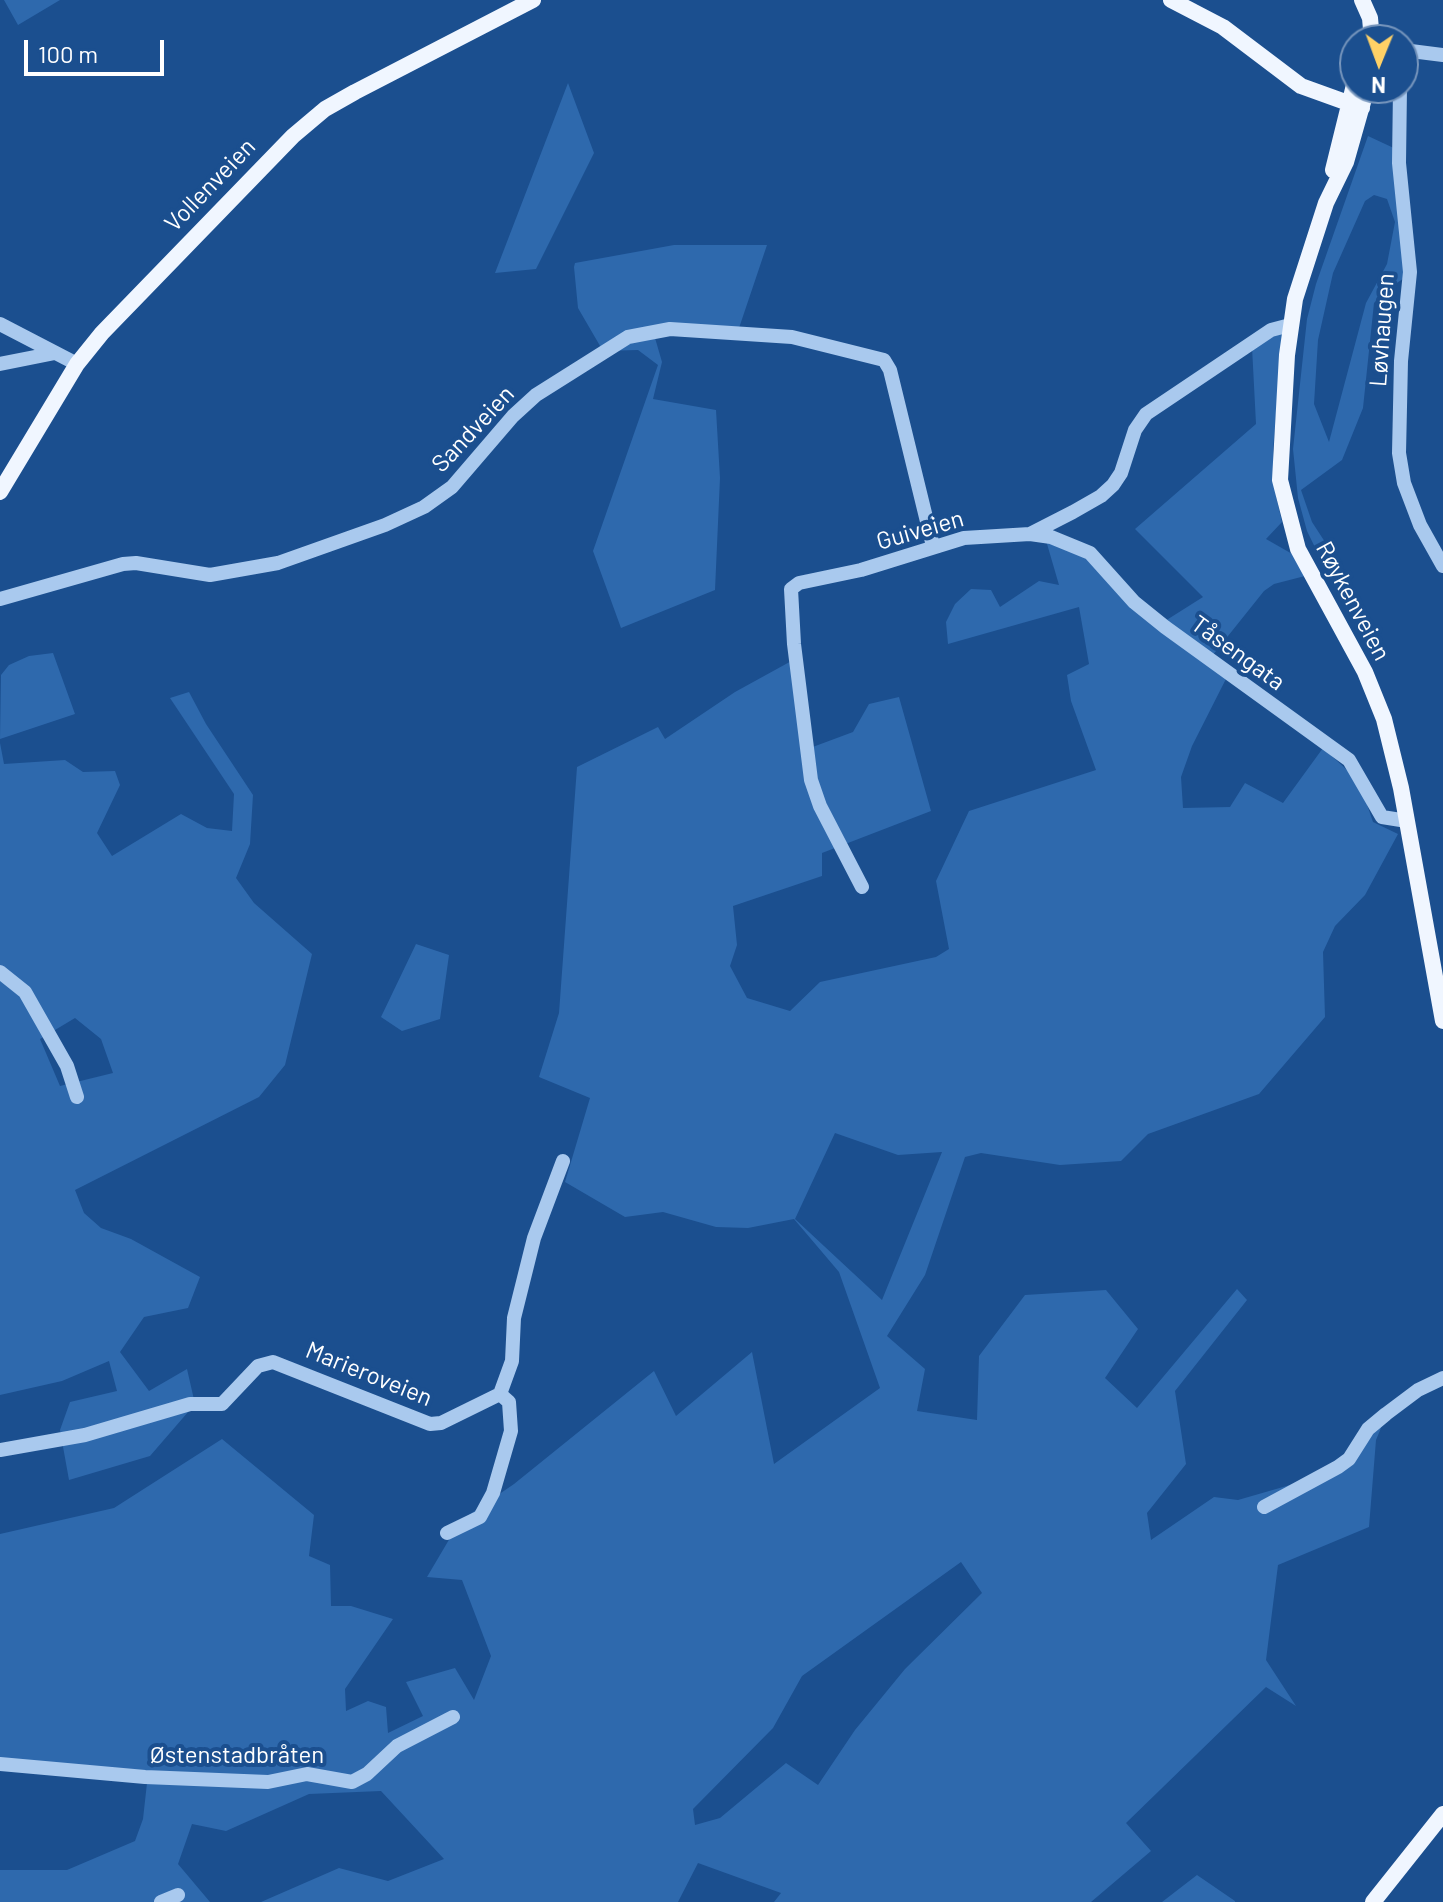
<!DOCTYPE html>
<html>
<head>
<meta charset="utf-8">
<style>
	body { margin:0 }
	#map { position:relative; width:1443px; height:1902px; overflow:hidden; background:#1b4f8f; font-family:Barlow,sans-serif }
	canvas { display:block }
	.north { position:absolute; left:1339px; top:24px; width:80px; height:80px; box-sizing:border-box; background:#1b4f8f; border:2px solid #7695bc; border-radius:50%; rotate:181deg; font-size:22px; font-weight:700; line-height:32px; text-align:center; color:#fff }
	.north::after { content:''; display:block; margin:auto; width:28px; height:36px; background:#ffd166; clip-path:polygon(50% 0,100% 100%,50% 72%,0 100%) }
	.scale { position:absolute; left:24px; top:40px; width:140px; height:36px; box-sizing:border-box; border:4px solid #fff; border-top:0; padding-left:10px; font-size:24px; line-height:28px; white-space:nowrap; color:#fff; -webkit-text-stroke:6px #1b4f8f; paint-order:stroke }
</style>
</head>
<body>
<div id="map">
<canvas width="1443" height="1902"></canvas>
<div class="north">N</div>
<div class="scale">100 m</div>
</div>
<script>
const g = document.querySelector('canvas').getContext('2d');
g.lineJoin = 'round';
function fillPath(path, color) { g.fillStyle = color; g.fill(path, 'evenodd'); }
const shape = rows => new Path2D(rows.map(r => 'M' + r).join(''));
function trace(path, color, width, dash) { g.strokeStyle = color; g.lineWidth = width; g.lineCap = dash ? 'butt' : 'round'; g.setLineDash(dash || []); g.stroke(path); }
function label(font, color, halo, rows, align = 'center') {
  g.font = font + ' Barlow,sans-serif'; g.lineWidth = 8; g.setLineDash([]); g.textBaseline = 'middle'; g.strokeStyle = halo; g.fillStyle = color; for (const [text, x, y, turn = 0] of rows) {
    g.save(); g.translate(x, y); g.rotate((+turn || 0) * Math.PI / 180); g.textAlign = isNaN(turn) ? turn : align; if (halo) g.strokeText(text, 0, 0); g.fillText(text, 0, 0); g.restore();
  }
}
fillPath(shape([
	[4,0,60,0,18,25],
	[568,83,594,153,536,269,495,273],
	[1368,136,1398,150,1406,277,1386,290,1374,303,1363,408,1342,460,1301,490,1312,522,1338,562,1328,574,1307,531,1298,498,1293,449,1307,319,1316,284],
	[1374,195,1387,199,1395,222,1387,264,1366,303,1329,442,1314,404,1318,340,1333,273,1365,201],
	[674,245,767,245,738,331,653,331,662,362,653,399,716,410,720,478,715,590,621,628,593,551,658,365,638,350,603,351,578,308,574,267,575,263],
	[1283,329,1273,450,1276,496,1282,522,1266,539,1294,555,1305,576,1274,584,1264,591,1212,656,1165,621,1203,597,1135,529,1256,424,1252,347],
	[1045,537,1092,556,1141,606,1230,671,1192,746,1181,777,1183,808,1230,807,1245,783,1283,803,1323,748,1359,781,1373,822,1398,834,1365,895,1335,926,1323,952,1325,1017,1259,1094,1148,1134,1121,1161,1060,1165,981,1153,965,1157,925,1275,887,1336,925,1369,917,1411,977,1420,979,1356,1025,1295,1106,1290,1138,1329,1105,1378,1137,1408,1237,1289,1247,1300,1175,1391,1186,1464,1147,1513,1151,1540,1214,1497,1238,1500,1328,1474,1380,1423,1381,1428,1376,1440,1369,1527,1278,1565,1266,1660,1296,1706,1266,1687,1126,1823,1151,1851,1091,1902,774,1902,781,1893,698,1863,678,1902,261,1902,339,1868,388,1881,444,1859,381,1791,309,1794,226,1831,192,1824,178,1864,210,1902,0,1902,0,1870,67,1870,135,1841,143,1819,147,1783,0,1765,0,1534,114,1508,222,1439,314,1515,309,1556,330,1565,331,1606,351,1606,393,1619,345,1689,346,1711,368,1701,386,1707,388,1733,423,1716,406,1682,455,1668,474,1700,491,1656,462,1580,427,1577,460,1521,514,1484,654,1371,676,1416,752,1352,774,1464,880,1388,839,1272,794,1219,748,1228,716,1227,663,1212,625,1217,565,1182,590,1098,539,1077,559,1013,577,767,658,727,665,739,735,692,795,659,810,748,853,732,869,704,899,697,931,811,822,853,822,876,733,906,737,945,730,966,747,998,790,1011,820,982,936,957,949,949,936,881,969,811,1096,770,1071,701,1067,675,1089,664,1079,607,948,644,946,622,955,604,971,589,991,590,1000,607,1039,581,1059,585],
	[835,1133,898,1155,942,1152,882,1300,795,1219],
	[961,1562,982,1593,905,1669,855,1730,818,1785,786,1763,720,1818,695,1825,693,1809,773,1728,802,1676],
	[53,653,75,714,0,739,1,675,9,665,29,656],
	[189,692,206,724,253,795,250,844,236,878,254,903,312,954,285,1065,259,1097,75,1190,84,1213,101,1228,131,1239,200,1277,188,1308,144,1317,120,1352,149,1391,187,1369,195,1404,150,1456,69,1480,60,1430,70,1402,117,1391,109,1361,62,1381,0,1395,0,743,4,764,65,760,83,772,115,771,120,785,97,833,112,856,181,814,207,828,232,831,234,794,170,698],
	[75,1018,101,1039,113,1073,60,1086,40,1039],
	[416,944,449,955,440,1019,402,1031,381,1017],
	[1197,1875,1235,1901,1235,1902,1162,1902]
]), '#2e69ad');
trace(shape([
	[1403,50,1443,55],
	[1400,88,1399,163,1410,272,1401,361,1399,453,1404,483,1420,525,1443,566],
	[0,324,77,364],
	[0,364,55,353],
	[1030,534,1051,537,1090,553,1134,602,1165,627,1349,760,1382,817,1407,821],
	[0,599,123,564,136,563,210,575,278,563,385,525,424,507,452,487,513,416,536,395,628,337,670,329,792,337,884,360,890,370,933,546],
	[862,887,820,806,811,780,794,644,791,589,799,583,861,570,964,538,1030,534,1073,512,1101,496,1113,485,1121,473,1135,430,1146,414,1271,330,1290,325],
	[0,972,25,992,67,1066,77,1097],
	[0,1450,85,1435,190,1404,222,1404,258,1366,273,1362,430,1424,441,1423,500,1394,512,1361,514,1318,534,1238,563,1161],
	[1264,1507,1338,1467,1349,1459,1368,1429,1386,1414,1418,1390,1443,1378],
	[447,1533,480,1517,493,1493,511,1431,509,1402,500,1394],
	[0,1764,145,1777,268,1782,307,1774,352,1782,367,1774,397,1746,453,1717],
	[161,1902,178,1895]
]), '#a9c9ee', 14);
trace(shape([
	[1171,0,1223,27,1301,86,1362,108],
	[1362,0,1370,18,1372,40],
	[1367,88,1346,162,1326,203,1295,299,1287,355,1280,480,1298,549,1365,672,1384,719,1401,788,1443,1021],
	[1333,170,1355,81],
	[0,492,77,364,102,333,293,136,325,109,355,92,533,0],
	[1373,1902,1443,1814]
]), '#f0f6ff', 16);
label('24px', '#fff', '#1b4f8f', [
	["Vollenveien",210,185,-46],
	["Løvhaugen",1382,330,-86],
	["Sandveien",473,429,-47],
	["Guiveien",920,530,-16],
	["Røykenveien",1353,601,62],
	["Tåsengata",1238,653,36],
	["Marieroveien",369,1374,22],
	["Østenstadbråten",237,1755]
]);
</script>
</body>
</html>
